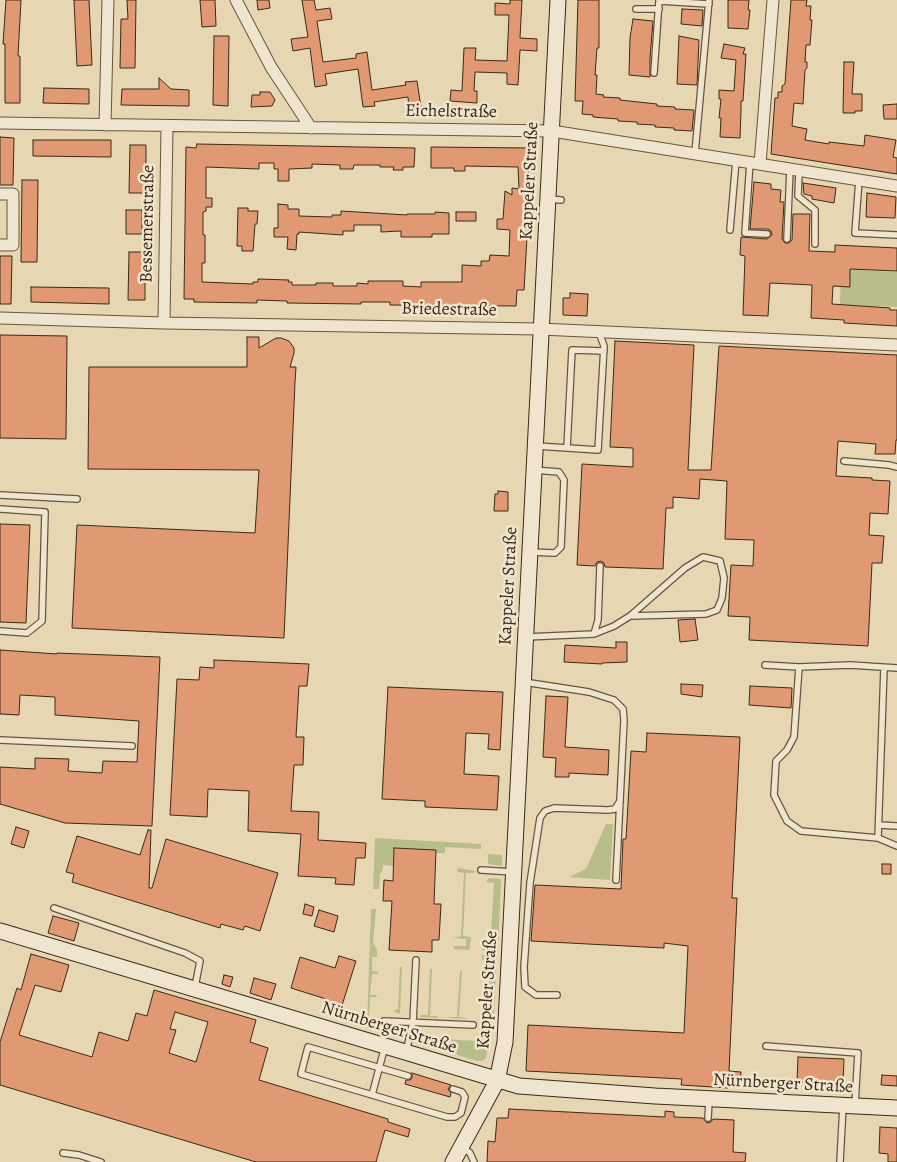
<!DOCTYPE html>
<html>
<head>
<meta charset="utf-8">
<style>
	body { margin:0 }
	canvas { display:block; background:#e6d6b2 }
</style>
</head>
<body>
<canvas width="897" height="1162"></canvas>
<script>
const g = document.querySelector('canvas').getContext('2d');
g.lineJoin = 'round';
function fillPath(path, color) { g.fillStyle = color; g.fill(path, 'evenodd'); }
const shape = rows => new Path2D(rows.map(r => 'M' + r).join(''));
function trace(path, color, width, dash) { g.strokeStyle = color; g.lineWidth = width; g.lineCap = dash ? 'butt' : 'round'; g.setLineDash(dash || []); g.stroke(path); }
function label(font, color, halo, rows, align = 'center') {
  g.font = font + ' Alegreya,serif'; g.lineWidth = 5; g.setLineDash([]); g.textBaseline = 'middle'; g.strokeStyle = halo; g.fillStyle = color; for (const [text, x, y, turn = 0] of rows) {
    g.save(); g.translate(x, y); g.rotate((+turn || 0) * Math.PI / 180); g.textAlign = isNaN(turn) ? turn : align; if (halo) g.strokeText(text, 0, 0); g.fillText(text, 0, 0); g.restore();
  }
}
fillPath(shape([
	[841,269,897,272,897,307,840,305],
	[606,824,613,824,610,880,569,877,586,869],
	[375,838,481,844,481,849,445,847,445,853,436,853,436,850,394,848,393,866,383,865,382,873,380,873,379,889,373,889],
	[488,854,502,855,502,866,488,864],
	[458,868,475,871,474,873,466,873,463,936,471,937,469,950,454,949,453,946,466,946,466,939,453,938,461,936,464,873,457,872],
	[489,878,501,879,498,951,482,950,483,947,490,947,494,883,486,882],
	[371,909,376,909,373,942,377,950,377,957,372,957,372,971,378,972,378,974,372,974,370,995,377,995,376,997,370,997,369,1023,377,1024,377,1027,401,1029,401,1038,367,1028],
	[482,955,497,956,494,1012,486,1058,482,1061,477,1061,419,1043,419,1031,421,1030,423,1030,423,1038,478,1041,478,1033,486,1033,490,961,482,960],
	[400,967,402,967,400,1014,393,1011,398,1009],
	[430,969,432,969,430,1016,438,1016,438,1018,420,1017,420,1015,428,1015],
	[460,971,462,971,459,1017,467,1018,467,1019,449,1018,449,1017,457,1017]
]), '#b8bd8a');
const building = shape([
	[6,0,21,0,18,56,20,56,20,103,5,103,5,44,3,44,6,0],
	[74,0,89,0,92,65,77,66,74,0],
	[127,0,136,0,135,68,120,68,121,19,128,19,127,0],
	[200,0,215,0,216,26,202,27,200,0],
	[257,0,269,0,270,8,258,10,257,0],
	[302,0,314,0,316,10,330,8,332,19,317,21,323,62,356,58,356,54,367,52,372,90,406,85,405,82,417,81,421,107,409,108,408,97,374,102,375,106,363,107,358,69,325,74,327,85,315,87,310,48,293,51,291,39,308,37,302,0],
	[510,0,522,0,520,38,537,39,537,51,520,50,518,85,507,84,507,73,475,72,474,91,477,91,477,103,450,101,451,90,462,91,464,48,476,48,475,60,507,61,509,15,495,15,495,3,510,4,510,0],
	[578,0,599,0,599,48,597,48,595,75,597,75,596,94,604,95,603,97,620,98,620,100,657,104,657,106,675,107,675,109,694,110,692,131,674,130,674,128,655,127,655,125,637,124,637,122,618,121,618,119,593,117,593,115,582,114,583,101,575,101,578,0],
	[728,0,749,0,748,10,750,10,748,29,728,28,728,0],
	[791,0,807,0,806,6,811,6,810,20,812,20,810,45,806,45,805,62,807,62,807,68,805,70,803,104,794,103,792,126,807,129,805,140,829,144,829,142,864,146,865,135,896,140,893,157,897,158,897,174,771,154,775,98,778,98,778,92,782,92,782,86,785,84,791,0],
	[682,9,703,10,702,26,681,24,682,9],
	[633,19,653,21,650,58,650,77,629,75,630,38,633,19],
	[214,36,229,36,228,106,213,105,214,36],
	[679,36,699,40,697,85,677,84,679,36],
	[724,44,745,48,743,54,746,54,743,101,741,101,741,110,740,138,720,137,721,118,719,118,721,99,719,99,719,90,734,91,736,60,721,58,724,44],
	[844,62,854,62,852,94,862,94,862,111,855,111,855,113,843,113,844,62],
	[159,78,171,89,189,90,189,106,121,105,122,89,159,89,159,78],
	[44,88,89,89,89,104,43,103,44,88],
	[260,92,270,92,275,100,272,106,251,107,252,95,260,95,260,92],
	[897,104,897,119,884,119,883,105,897,104],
	[0,137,14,138,13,185,0,185,0,137],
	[33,140,111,140,111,157,33,156,33,140],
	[197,144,415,148,414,167,403,167,403,170,393,170,394,167,380,167,380,165,354,165,353,169,340,169,340,165,312,164,312,168,289,169,289,181,278,181,278,169,274,169,274,163,259,163,259,169,206,167,206,198,212,198,212,207,206,207,206,211,203,212,203,235,205,235,205,263,202,263,202,282,253,284,253,282,258,282,258,279,289,280,288,282,292,282,292,285,316,285,316,283,333,283,333,286,357,286,357,283,368,284,368,281,403,281,403,286,421,287,421,282,462,282,462,265,481,266,481,261,489,261,490,255,509,256,510,230,497,229,497,219,503,219,505,191,512,195,512,188,519,189,518,167,465,166,465,171,454,171,454,168,431,168,431,147,528,148,529,202,524,290,517,290,516,306,390,305,390,302,361,302,361,304,287,303,287,301,257,300,257,303,194,302,194,299,184,299,186,147,196,148,197,144],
	[130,145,146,145,146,193,129,193,130,145],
	[22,180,38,180,37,262,21,262,22,180],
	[754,182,771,184,771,189,781,190,780,202,784,202,782,239,785,243,789,243,792,240,793,214,810,214,809,251,835,252,835,245,897,248,897,271,850,269,850,287,833,286,832,304,890,308,890,310,897,310,897,326,844,323,844,320,811,318,812,285,770,283,768,316,743,315,745,256,740,255,741,237,767,239,772,235,771,231,768,229,750,229,754,182],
	[803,183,836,188,834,203,812,199,812,196,804,194,803,183],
	[867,193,896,197,895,218,866,217,867,193],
	[278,204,288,205,288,209,299,209,299,216,332,217,332,215,341,215,341,211,407,215,407,214,435,214,435,212,449,213,449,234,432,234,432,237,401,237,401,231,381,232,381,225,354,225,354,231,343,231,343,235,299,232,299,234,297,234,296,250,287,249,288,237,274,237,274,228,278,228,278,204],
	[238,208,248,208,248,211,258,211,257,224,255,224,253,251,242,251,242,246,237,246,238,208],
	[126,210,142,210,142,234,126,234,126,210],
	[456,212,476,212,476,221,456,221,456,212],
	[129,252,145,252,145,300,128,300,129,252],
	[0,256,12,256,11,304,0,304,0,256],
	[31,287,109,288,109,304,31,302,31,287],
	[570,293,588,294,587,316,563,315,563,298,570,298,570,293],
	[0,335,67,336,66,439,0,438,0,335],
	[247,337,259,337,259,348,276,338,281,338,289,341,294,348,294,353,290,367,296,367,295,382,284,638,72,628,77,525,255,533,259,470,88,469,89,367,247,367,247,337],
	[615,341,694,345,688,470,711,470,719,346,897,355,897,440,896,440,895,454,875,454,876,444,838,441,836,476,872,478,872,480,890,481,888,514,870,513,869,535,884,536,882,563,872,563,868,646,749,640,750,617,728,616,731,565,753,566,754,540,725,539,727,481,700,479,699,499,673,497,673,508,666,508,663,569,605,567,604,563,601,561,597,562,595,566,577,565,582,464,633,467,633,448,610,447,615,341],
	[498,491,508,492,508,511,494,511,495,494,498,494,498,491],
	[0,524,30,525,26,623,0,622,0,524],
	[695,619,698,640,680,642,678,620,695,619],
	[616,642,627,642,627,662,602,663,602,664,564,662,565,645,616,648,616,642],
	[0,650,57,654,57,653,160,657,152,826,65,823,0,804,0,767,35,769,35,758,69,759,68,771,102,773,103,761,137,762,139,721,55,715,55,697,20,695,19,715,0,714,0,650],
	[214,660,309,664,307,686,299,686,296,737,304,737,303,765,294,765,291,811,319,812,318,840,366,843,365,858,356,858,354,885,335,884,336,878,298,876,301,834,248,831,249,791,208,789,207,817,170,815,177,679,199,680,200,667,214,668,214,660],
	[681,684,703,685,702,697,681,694,681,684],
	[750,686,792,688,791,708,749,705,750,686],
	[388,687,503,692,500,750,488,749,489,734,466,733,464,774,499,776,497,810,425,807,425,801,382,799,388,687],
	[546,696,568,697,565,747,609,750,608,775,569,773,569,777,555,777,556,758,543,757,546,696],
	[647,733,740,737,732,898,737,898,729,1071,741,1072,740,1087,728,1086,728,1088,681,1085,682,1079,526,1071,528,1025,684,1033,688,946,664,943,664,948,531,941,535,885,621,889,623,839,626,839,631,751,646,752,647,733],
	[16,827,29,831,24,848,11,844,16,827],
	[148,830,151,830,149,888,152,888,166,839,278,873,260,931,245,926,243,930,221,924,220,928,72,882,74,874,66,872,77,836,140,855,148,830],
	[394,848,436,850,434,904,441,904,439,940,432,940,432,952,389,950,392,901,383,901,384,880,393,881,394,848],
	[882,864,891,864,891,874,882,874,882,864],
	[305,904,314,907,312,916,303,914,305,904],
	[319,910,338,916,334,932,314,926,319,910],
	[53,916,79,923,74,941,48,933,53,916],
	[31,954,69,965,61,992,35,985,19,1035,92,1057,99,1032,128,1041,136,1013,147,1016,154,990,256,1020,250,1042,268,1048,259,1080,388,1119,388,1122,410,1129,408,1137,385,1130,376,1162,256,1162,0,1085,0,1042,17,988,21,990,31,954],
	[175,1012,208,1022,196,1062,169,1053,176,1030,170,1029,175,1012],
	[339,956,356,961,339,1015,322,1010,326,999,291,988,300,957,335,968,339,956],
	[224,975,233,977,230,987,222,984,224,975],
	[254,978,276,984,271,1000,250,993,254,978],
	[798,1057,844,1059,843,1084,797,1082,798,1057],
	[412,1073,451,1085,448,1089,451,1093,450,1097,405,1084,406,1080,410,1080,412,1078,412,1073],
	[882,1075,897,1076,897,1086,881,1085,882,1075],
	[509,1109,665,1117,665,1111,674,1112,674,1117,703,1118,707,1123,711,1122,713,1119,734,1120,733,1152,746,1153,745,1162,487,1162,488,1141,495,1142,497,1118,508,1118,509,1109],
	[880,1127,897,1128,897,1162,888,1162,888,1154,879,1153,880,1127]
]);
fillPath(building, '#e09972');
trace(building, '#3b2a18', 1);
const lane = shape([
	[636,9,659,9],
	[654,73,659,1,709,4],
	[695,153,709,0],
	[750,162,745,233,767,234],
	[799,171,798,196,815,210,815,244],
	[859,180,855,233,897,235],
	[550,199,561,200],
	[730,230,736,160],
	[787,239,790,169],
	[537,446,598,450,604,346,599,332],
	[567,448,572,350,604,351],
	[844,461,889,465,897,467],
	[0,495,77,499],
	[0,509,45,512,42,621,27,633,0,631],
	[530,552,555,553,561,547,564,480,559,472,534,470],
	[594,634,598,620,600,566],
	[526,637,594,634,614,626,630,616,685,568,703,557,720,561,724,578,722,598,717,610,706,614,630,616],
	[765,665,799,667,850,665,897,668],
	[799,667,794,737,787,750,776,761,774,795,787,821,801,831,878,838],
	[884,668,878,838,897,846],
	[524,682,589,692,614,700,623,709,624,720,616,880],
	[0,740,132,746],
	[879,825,897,826],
	[481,870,513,872],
	[54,908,185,953,200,961,195,987],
	[557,995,536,995,525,987,524,967,530,883,540,818,545,811,554,808,608,810,615,809,620,801],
	[384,1021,473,1025],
	[766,1046,858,1053,855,1105],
	[406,1052,413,1022,416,960],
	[408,1076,308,1047,301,1074,447,1117,455,1117,461,1113,465,1097,462,1092,453,1089],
	[372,1095,385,1046],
	[708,1118,709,1101],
	[462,1147,470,1153,474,1162],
	[63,1153,79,1155,101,1162],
	[840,1162,843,1106]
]);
const street = shape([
	[236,0,271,67,311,128],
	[0,123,552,131,897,186],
	[105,125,108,0],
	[760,164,773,0],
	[0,194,13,194,13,245,0,245],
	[0,318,164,323,540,329,897,345],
	[164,323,167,126]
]);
const secondary = shape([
	[0,931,519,1086,655,1096,897,1108],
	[453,1162,497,1081,505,1042,558,0]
]);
trace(lane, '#66553e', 8);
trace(street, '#66553e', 13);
trace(secondary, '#3b2a18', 17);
trace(lane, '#efe4cd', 5.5);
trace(street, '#efe4cd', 11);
trace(secondary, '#efe4cd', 15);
label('18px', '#3b2a18', '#efe4cd', [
	["Eichelstraße",451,112,1],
	["Kappeler Straße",530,181,-87],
	["Bessemerstraße",148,224,-89],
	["Briedestraße",449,310,1],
	["Kappeler Straße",509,586,-87],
	["Kappeler Straße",488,990,-86],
	["Nürnberger Straße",389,1028,17],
	["Nürnberger Straße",783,1084,3]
]);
</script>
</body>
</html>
